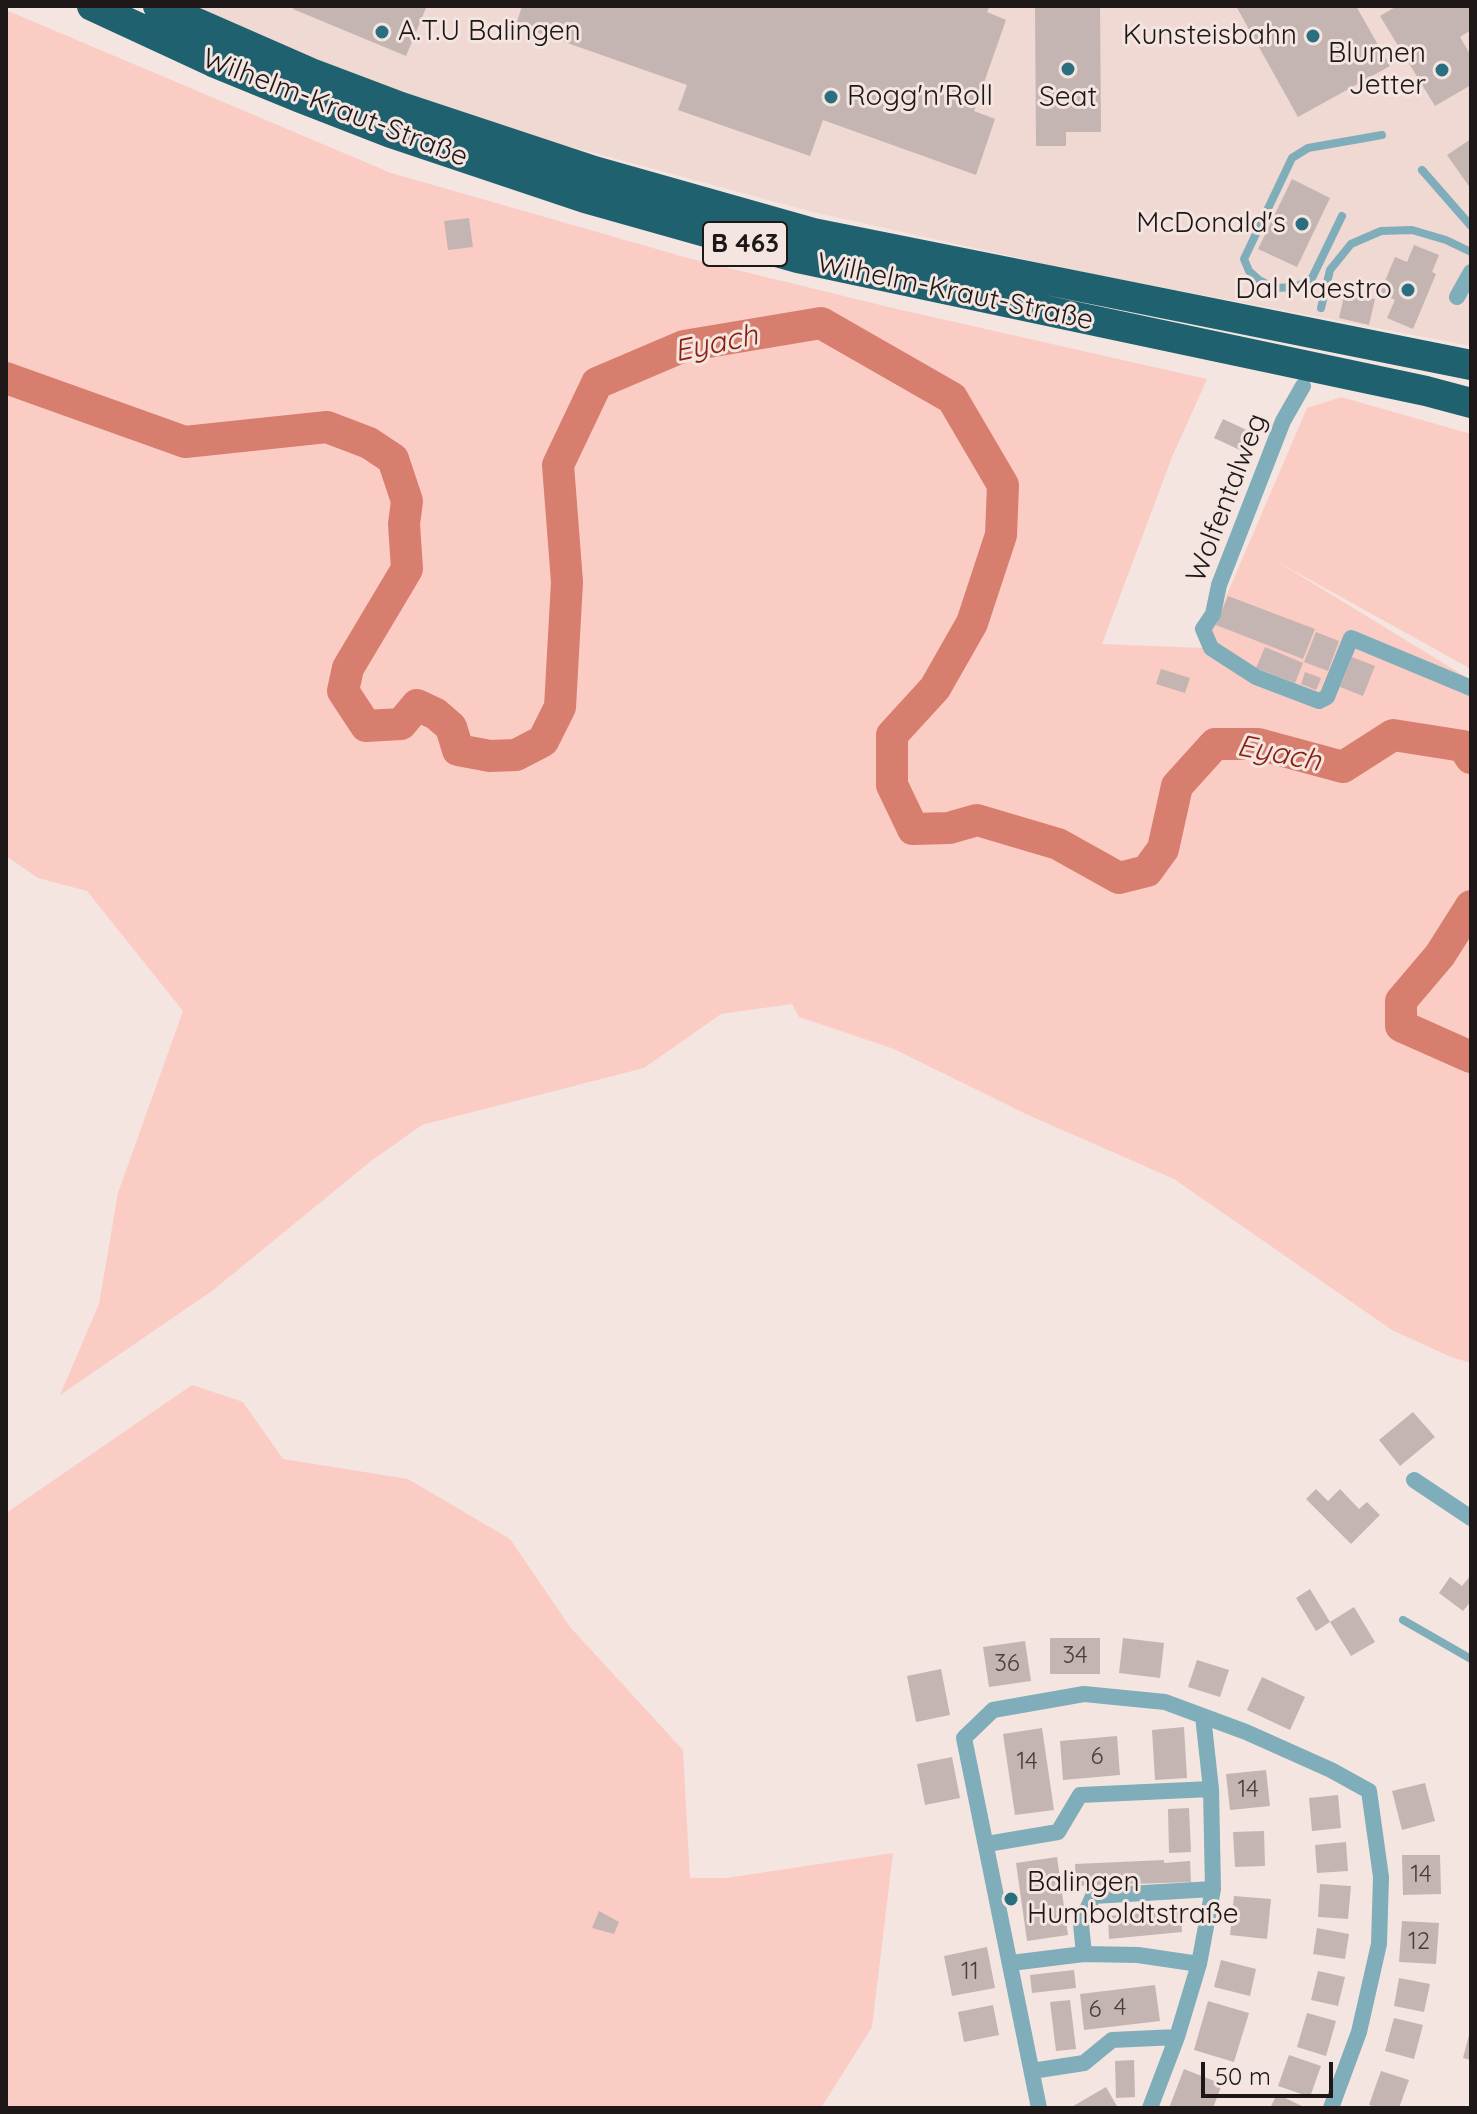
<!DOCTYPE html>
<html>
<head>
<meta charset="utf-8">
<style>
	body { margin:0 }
	#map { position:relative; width:1477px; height:2114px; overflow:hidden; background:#f4e5e1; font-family:Quicksand,sans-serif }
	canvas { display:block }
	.frame { position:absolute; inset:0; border:8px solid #1d1817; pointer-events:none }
	.scale { position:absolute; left:1201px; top:2062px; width:132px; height:36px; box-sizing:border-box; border:4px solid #1d1817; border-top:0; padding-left:10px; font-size:24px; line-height:28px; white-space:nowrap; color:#1d1817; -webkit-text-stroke:6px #f4e5e1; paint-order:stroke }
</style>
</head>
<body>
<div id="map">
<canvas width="1477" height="2114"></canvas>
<div class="frame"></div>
<div class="scale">50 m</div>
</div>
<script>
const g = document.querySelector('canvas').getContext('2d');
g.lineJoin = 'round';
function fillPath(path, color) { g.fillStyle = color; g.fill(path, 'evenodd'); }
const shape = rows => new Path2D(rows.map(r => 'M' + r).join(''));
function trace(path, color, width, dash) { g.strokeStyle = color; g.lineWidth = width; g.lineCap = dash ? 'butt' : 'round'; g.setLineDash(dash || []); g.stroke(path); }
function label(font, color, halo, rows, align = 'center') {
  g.font = font + ' Quicksand,sans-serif'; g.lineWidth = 6; g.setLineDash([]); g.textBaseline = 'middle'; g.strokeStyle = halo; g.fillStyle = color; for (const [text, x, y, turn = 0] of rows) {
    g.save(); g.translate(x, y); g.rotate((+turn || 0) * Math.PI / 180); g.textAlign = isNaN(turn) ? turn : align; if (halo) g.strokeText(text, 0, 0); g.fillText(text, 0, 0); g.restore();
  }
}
fillPath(shape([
	[198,6,1471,6,1471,346,1077,271,813,212,468,119,226,23]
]), '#f0d8d3');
fillPath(shape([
	[6,10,391,173,688,258,897,309,1207,379,1172,457,1102,644,1204,648,1307,408,1341,397,1471,434,1471,669,1278,562,1471,680,1471,1363,1451,1357,1392,1330,1174,1179,1026,1114,894,1049,799,1017,792,1004,721,1014,644,1068,422,1125,371,1161,212,1291,60,1395,99,1304,118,1193,183,1011,87,891,38,878,6,856],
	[192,1385,243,1402,283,1459,408,1479,510,1539,570,1627,683,1750,690,1878,726,1878,893,1853,872,2027,821,2108,6,2108,6,1513]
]), '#fbccc3');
trace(shape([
	[6,378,185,442,327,427,369,443,393,459,407,501,404,524,407,569,348,668,343,691,366,726,401,724,417,705,436,714,451,727,458,750,490,756,516,755,543,741,560,707,567,582,558,465,597,383,684,346,821,323,952,398,1003,485,1001,535,972,623,935,688,892,735,892,785,913,829,949,828,977,820,1058,844,1119,878,1147,871,1163,849,1177,786,1215,744,1258,744,1343,767,1393,735,1463,746,1471,758],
	[1471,906,1440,955,1401,1001,1401,1026,1471,1057]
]), '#d77e6e', 32);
fillPath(shape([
	[294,6,421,6,426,8,406,56,293,9],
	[522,6,990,6,987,12,1006,20,974,111,995,119,976,175,823,120,810,156,678,110,687,85,516,25],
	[1035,6,1100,6,1101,132,1066,132,1066,146,1036,146],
	[1236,6,1356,6,1390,66,1298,117],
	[1397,6,1471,6,1471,30,1460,37,1471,56,1471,85,1435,106,1380,16],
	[1471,139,1471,189,1447,155],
	[1292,179,1330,198,1297,267,1258,249],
	[469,218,473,247,448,250,444,221],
	[1414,245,1439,255,1432,272,1436,274,1413,329,1387,318,1395,300,1380,293,1395,257,1407,262],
	[1345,292,1375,299,1369,325,1339,318],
	[1223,419,1251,432,1242,451,1214,438],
	[1228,596,1315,629,1303,659,1216,625],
	[1316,632,1339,641,1328,671,1304,662],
	[1265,647,1303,663,1295,683,1256,668],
	[1352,657,1375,666,1363,696,1340,687],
	[1161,669,1190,678,1185,693,1156,684],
	[1305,672,1321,678,1316,690,1301,684],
	[1413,1412,1435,1437,1400,1466,1379,1440],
	[1316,1489,1328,1501,1340,1489,1359,1509,1367,1502,1380,1515,1351,1544,1306,1499],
	[1471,1575,1471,1601,1463,1611,1439,1593,1450,1577,1462,1586],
	[1310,1589,1330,1622,1316,1631,1296,1598],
	[1354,1607,1375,1642,1351,1656,1330,1622],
	[1050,1638,1100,1638,1100,1674,1050,1674],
	[1123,1638,1164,1643,1160,1678,1119,1673],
	[1025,1641,1031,1681,989,1687,983,1647],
	[1197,1660,1229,1670,1220,1697,1188,1687],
	[941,1669,950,1715,916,1722,907,1676],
	[1262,1677,1305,1697,1290,1730,1247,1710],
	[1184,1727,1187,1778,1155,1780,1152,1730],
	[1042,1728,1054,1810,1015,1815,1003,1734],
	[1117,1736,1120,1775,1063,1780,1060,1741],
	[952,1757,960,1798,925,1805,917,1764],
	[1266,1770,1270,1806,1230,1810,1226,1774],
	[1425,1783,1435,1821,1402,1830,1392,1791],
	[1338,1795,1341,1828,1312,1831,1309,1798],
	[1189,1808,1191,1852,1169,1853,1168,1809],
	[1264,1831,1265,1866,1235,1867,1233,1832],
	[1346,1842,1348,1871,1317,1873,1315,1845],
	[1402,1855,1440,1855,1441,1894,1403,1895],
	[1057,1857,1068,1935,1027,1941,1016,1863],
	[1164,1860,1164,1863,1190,1861,1191,1882,1076,1886,1075,1864],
	[1320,1884,1351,1886,1348,1919,1318,1917],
	[1234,1896,1271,1899,1267,1939,1230,1935],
	[1181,1910,1182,1932,1109,1939,1108,1916],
	[599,1911,619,1922,614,1934,592,1928],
	[1402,1921,1439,1923,1436,1964,1399,1962],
	[1317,1928,1349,1934,1345,1959,1313,1954],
	[987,1947,995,1988,952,1996,944,1956],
	[1221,1960,1256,1969,1250,1996,1214,1987],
	[1074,1970,1076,1988,1032,1993,1030,1975],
	[1318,1971,1345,1977,1338,2006,1311,2000],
	[1399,1978,1430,1984,1424,2012,1394,2006],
	[1155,1985,1160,2021,1084,2030,1080,1994],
	[1070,2000,1076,2049,1056,2051,1050,2002],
	[1208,2001,1249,2013,1234,2062,1194,2050],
	[993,2005,999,2035,964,2042,958,2012],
	[1307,2013,1336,2021,1326,2056,1297,2047],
	[1394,2018,1423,2025,1414,2059,1385,2051],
	[1470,2031,1471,2031,1471,2060,1463,2058],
	[1289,2055,1321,2066,1310,2097,1278,2086],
	[1134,2060,1135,2097,1116,2098,1115,2061],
	[1184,2069,1222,2084,1213,2108,1169,2108],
	[1381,2071,1409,2080,1399,2108,1379,2108,1369,2105],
	[1106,2087,1118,2108,1070,2108,1087,2098],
	[1277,2094,1306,2108,1270,2108]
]), '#c4b5b2');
trace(shape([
	[1422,170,1471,226],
	[1342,216,1312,278,1296,287,1275,288,1259,280,1249,271,1244,259,1292,158,1308,148,1382,135],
	[1321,308,1330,270,1351,244,1381,231,1412,230,1446,240,1471,252],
	[1403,1620,1471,1659]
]), '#7fadb9', 8);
trace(shape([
	[1457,297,1471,272],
	[1303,386,1283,421,1219,585,1213,614,1203,629,1211,648,1256,677,1319,701,1327,697,1351,638,1471,688],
	[1414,1480,1471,1518],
	[987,1844,1058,1832,1080,1795,1211,1789],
	[1084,1954,1081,1924,1093,1896,1213,1889],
	[1011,1963,1084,1954,1138,1955,1199,1964],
	[1032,2071,1084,2063,1112,2040,1177,2037],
	[1039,2108,964,1738,993,1710,1084,1694,1165,1702,1246,1732,1331,1770,1369,1791,1381,1877,1379,1944,1359,2032,1331,2108],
	[1150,2108,1177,2037,1199,1964,1213,1889,1211,1789,1203,1716]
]), '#7fadb9', 16);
trace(shape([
	[92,6,213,62,301,98,391,133,585,198,798,258,1426,391,1471,403],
	[158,6,311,73,401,107,594,171,813,233,1471,365]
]), '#1f616f', 30);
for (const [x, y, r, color] of [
	[382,32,8,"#2a6f7f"],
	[1313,36,8,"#2a6f7f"],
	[1068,69,8,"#2a6f7f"],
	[1442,70,8,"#2a6f7f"],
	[831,97,8,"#2a6f7f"],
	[1302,224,8,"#2a6f7f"],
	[1408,290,8,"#2a6f7f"],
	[1011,1899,8,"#2a6f7f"]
]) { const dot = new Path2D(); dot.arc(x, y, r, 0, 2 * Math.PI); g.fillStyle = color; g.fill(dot); trace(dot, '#f4e5e1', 3); }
label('24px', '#473f3e', null, [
	["34",1075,1656],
	["36",1007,1664],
	["6",1097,1757],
	["14",1027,1762],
	["14",1248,1790],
	["14",1421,1875],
	["12",1419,1942],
	["11",970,1972],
	["4",1120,2008],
	["6",1095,2010]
]);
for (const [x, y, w] of [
	[745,244,84]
]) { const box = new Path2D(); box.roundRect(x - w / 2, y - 22, w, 44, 6); g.fillStyle = '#f4e5e1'; g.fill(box); trace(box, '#1d1817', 2); }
label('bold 26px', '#1d1817', null, [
	["B 463",745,244]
]);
label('28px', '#1d1817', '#f4e5e1', [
	["A.T.U Balingen",398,32,"left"],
	["Kunsteisbahn",1297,36],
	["Blumen",1426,54],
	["Jetter",1426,86],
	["Rogg'n'Roll",847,97,"left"],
	["Seat",1068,98,"center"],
	["McDonald's",1286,224],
	["Dal Maestro",1392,290],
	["Balingen",1027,1883,"left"],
	["Humboldtstraße",1027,1915,"left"]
], 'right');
label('28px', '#1d1817', '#f4e5e1', [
	["Wilhelm-Kraut-Straße",335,108,21],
	["Wilhelm-Kraut-Straße",955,292,12],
	["Wolfentalweg",1227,498,-69]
]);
label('italic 30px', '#8a1f10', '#f4e5e1', [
	["Eyach",716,344,-12],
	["Eyach",1279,754,11]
]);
</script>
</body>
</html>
